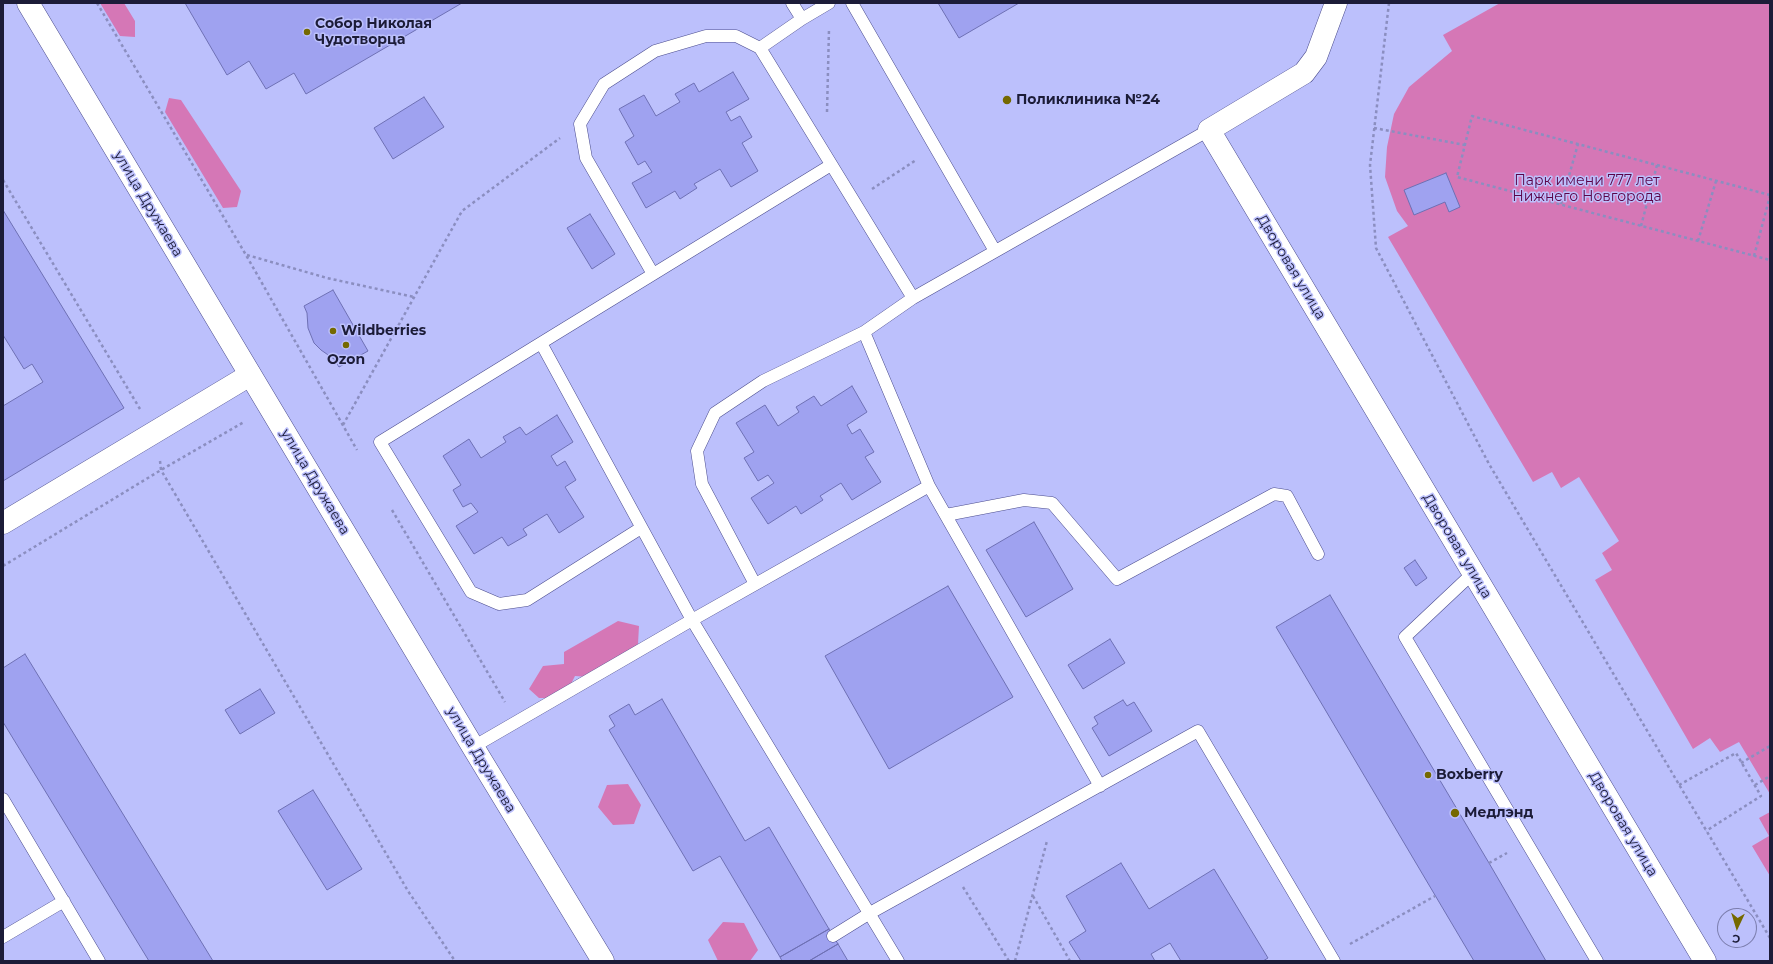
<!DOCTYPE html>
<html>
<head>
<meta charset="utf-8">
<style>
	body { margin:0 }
	#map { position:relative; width:1773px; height:964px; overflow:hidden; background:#bcc0fc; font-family:Montserrat,sans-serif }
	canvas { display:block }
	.frame { position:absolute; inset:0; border:4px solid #1c1c38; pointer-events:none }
	.north { position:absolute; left:1717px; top:908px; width:40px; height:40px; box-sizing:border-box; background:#bcc0fc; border:1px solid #7c7eae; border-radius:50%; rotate:184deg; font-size:11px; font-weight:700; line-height:16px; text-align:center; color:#1c1c38 }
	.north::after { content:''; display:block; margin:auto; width:14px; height:18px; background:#756900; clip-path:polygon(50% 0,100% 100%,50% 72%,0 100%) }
</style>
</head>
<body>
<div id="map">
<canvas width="1773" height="964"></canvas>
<div class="frame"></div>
<div class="north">С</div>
</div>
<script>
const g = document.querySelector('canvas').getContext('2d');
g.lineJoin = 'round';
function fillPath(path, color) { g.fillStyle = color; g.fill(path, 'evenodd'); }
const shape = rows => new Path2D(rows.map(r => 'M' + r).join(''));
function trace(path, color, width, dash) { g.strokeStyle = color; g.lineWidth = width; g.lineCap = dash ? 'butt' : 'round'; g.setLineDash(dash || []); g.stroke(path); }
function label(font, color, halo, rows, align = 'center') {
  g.font = font + ' Montserrat,sans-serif'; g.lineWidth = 3; g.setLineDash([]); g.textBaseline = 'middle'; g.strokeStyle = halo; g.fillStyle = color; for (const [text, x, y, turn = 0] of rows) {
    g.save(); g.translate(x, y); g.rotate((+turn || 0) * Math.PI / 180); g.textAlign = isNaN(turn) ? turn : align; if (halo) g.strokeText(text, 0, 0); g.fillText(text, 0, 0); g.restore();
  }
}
fillPath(shape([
	[100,3,124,3,135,21,135,37,120,36],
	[1500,3,1770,3,1770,794,1739,742,1720,752,1710,738,1693,749,1595,580,1612,570,1602,553,1619,541,1579,477,1561,488,1552,472,1533,482,1388,237,1408,226,1397,211,1385,177,1387,147,1394,114,1409,87,1452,51,1443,35],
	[169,98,181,100,241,191,237,207,223,208,165,112],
	[618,621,639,626,638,644,602,678,575,676,564,698,539,698,529,689,543,666,564,664,564,652],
	[628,784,641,805,634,824,613,825,598,807,607,785],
	[1770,812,1770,876,1752,846,1769,836,1759,818],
	[723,922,744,923,758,950,750,961,718,961,708,940]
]), '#d577b6');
const building = shape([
	[185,3,462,3,306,94,294,73,266,89,249,61,227,75,185,3],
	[938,3,1019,3,959,38,938,3],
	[733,72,749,99,726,112,731,121,740,116,752,137,742,143,758,171,731,187,720,169,694,184,697,188,680,199,675,191,646,208,632,183,652,172,645,161,638,165,625,142,634,136,619,109,644,95,656,116,680,102,675,94,694,83,699,92,733,72],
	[424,97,444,127,393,159,374,128,424,97],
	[1446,173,1460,207,1449,212,1445,202,1414,215,1404,190,1446,173],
	[3,210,124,408,3,481,3,406,43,382,32,364,24,369,3,335,3,210],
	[590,214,615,254,592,269,567,228,590,214],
	[333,290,368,351,339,367,334,359,321,350,314,343,308,328,307,313,304,306,333,290],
	[852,386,867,412,847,425,852,434,860,429,874,452,865,457,881,482,852,500,841,483,820,496,823,500,801,514,796,506,768,524,751,498,774,483,768,475,758,481,744,458,754,452,736,423,765,405,778,426,799,412,796,407,814,396,821,406,852,386],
	[557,415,573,442,551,456,557,466,565,461,576,480,565,487,584,517,559,533,547,514,523,529,527,535,508,546,502,537,474,554,456,526,478,512,471,503,463,507,453,490,461,485,443,456,469,439,481,458,506,442,503,437,520,427,526,435,557,415],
	[1034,522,1073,589,1026,617,986,550,1034,522],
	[1415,560,1427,578,1416,586,1404,568,1415,560],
	[948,586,1013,697,889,769,825,656,948,586],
	[1330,595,1489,863,1546,961,1474,961,1304,674,1276,627,1330,595],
	[1110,639,1125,663,1083,689,1068,665,1110,639],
	[25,654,213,961,149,961,3,722,3,668,25,654],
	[260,689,275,713,240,734,225,710,260,689],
	[662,699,745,841,769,827,829,929,780,957,720,856,693,871,609,730,615,726,609,716,629,704,635,715,662,699],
	[1123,700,1127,706,1134,702,1152,731,1109,756,1092,728,1098,724,1094,717,1123,700],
	[313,790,362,869,327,890,278,811,313,790],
	[1121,863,1149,909,1214,869,1268,958,1263,961,1181,961,1170,943,1151,954,1155,961,1081,961,1069,942,1086,931,1066,896,1121,863],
	[829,929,838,944,809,961,782,961,780,957,829,929],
	[838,944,848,961,809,961,838,944]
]);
fillPath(building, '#9fa2f0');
trace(building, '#6e70b4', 1);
const service = shape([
	[792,3,802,19,760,48,913,298,864,332,929,486,1100,786],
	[852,3,995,251],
	[802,19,829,3],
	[831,165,541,343,692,620,898,961],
	[653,274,586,158,580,124,604,84,655,51,706,36,736,36,760,48],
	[913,298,1209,130],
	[541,343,380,442,471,592,499,604,527,600,641,528],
	[946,515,1024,500,1052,503,1117,579,1274,494,1287,496,1318,554],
	[1473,573,1405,637,1597,961],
	[755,584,702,484,697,451,715,413,763,381,864,332],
	[473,747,692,620,929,486],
	[3,799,99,961],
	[833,936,870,913,1198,731,1334,961],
	[3,937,64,901]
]);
const minor = shape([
	[1336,3,1316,57,1304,73,1209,130,1705,961],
	[3,523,250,375]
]);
const tertiary = shape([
	[28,3,473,747,603,961]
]);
trace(service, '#4c4d8e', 13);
trace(minor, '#4c4d8e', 23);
trace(tertiary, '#4c4d8e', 23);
trace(shape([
	[97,3,246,255,357,450],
	[1389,3,1370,165,1376,248,1489,464,1770,938],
	[827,112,829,29],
	[1374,128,1465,145],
	[3,180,140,409],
	[872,189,916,160],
	[1770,195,1472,116,1457,177,1770,260],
	[1561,204,1578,144],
	[1641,226,1657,165],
	[1698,241,1716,181],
	[247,255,327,278,414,297],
	[1754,256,1770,196],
	[343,425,462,211,560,138],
	[160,461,161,470,408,891,455,961],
	[392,510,505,702],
	[3,566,161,470,244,422],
	[1741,763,1770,746],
	[1679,785,1736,753,1761,796,1706,831],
	[1755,785,1770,776],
	[1489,863,1507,853],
	[963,887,1009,961],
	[1033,896,1070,961],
	[1350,944,1435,896],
	[1015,961,1047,841]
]), '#8b8ec0', 2.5, [3, 3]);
trace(service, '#fff', 12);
trace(minor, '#fff', 22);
trace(tertiary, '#fff', 22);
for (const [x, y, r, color] of [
	[307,32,4,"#756900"],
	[1007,100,5,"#756900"],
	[333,331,4,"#756900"],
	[346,345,4,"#756900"],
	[1428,775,4,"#756900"],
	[1455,813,5,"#756900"]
]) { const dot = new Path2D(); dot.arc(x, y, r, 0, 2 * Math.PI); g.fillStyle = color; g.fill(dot); trace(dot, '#bcc0fc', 1.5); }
label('bold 14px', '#1c1c38', '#bcc0fc', [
	["Собор Николая",315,24],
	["Чудотворца",315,40],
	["Поликлиника №24",1016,100],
	["Wildberries",341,331],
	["Ozon",346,360,"center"],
	["Boxberry",1436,775],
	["Медлэнд",1464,813]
], 'left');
label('14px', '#5c0347', '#bcc0fc', [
	["Парк имени 777 лет",1587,181],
	["Нижнего Новгорода",1587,197]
]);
label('14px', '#1c1c38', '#bcc0fc', [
	["улица Дружаева",148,204,59],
	["Дворовая улица",1291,267,59],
	["улица Дружаева",315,482,59],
	["Дворовая улица",1457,546,59],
	["улица Дружаева",481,760,59],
	["Дворовая улица",1623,824,59]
]);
</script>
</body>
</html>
